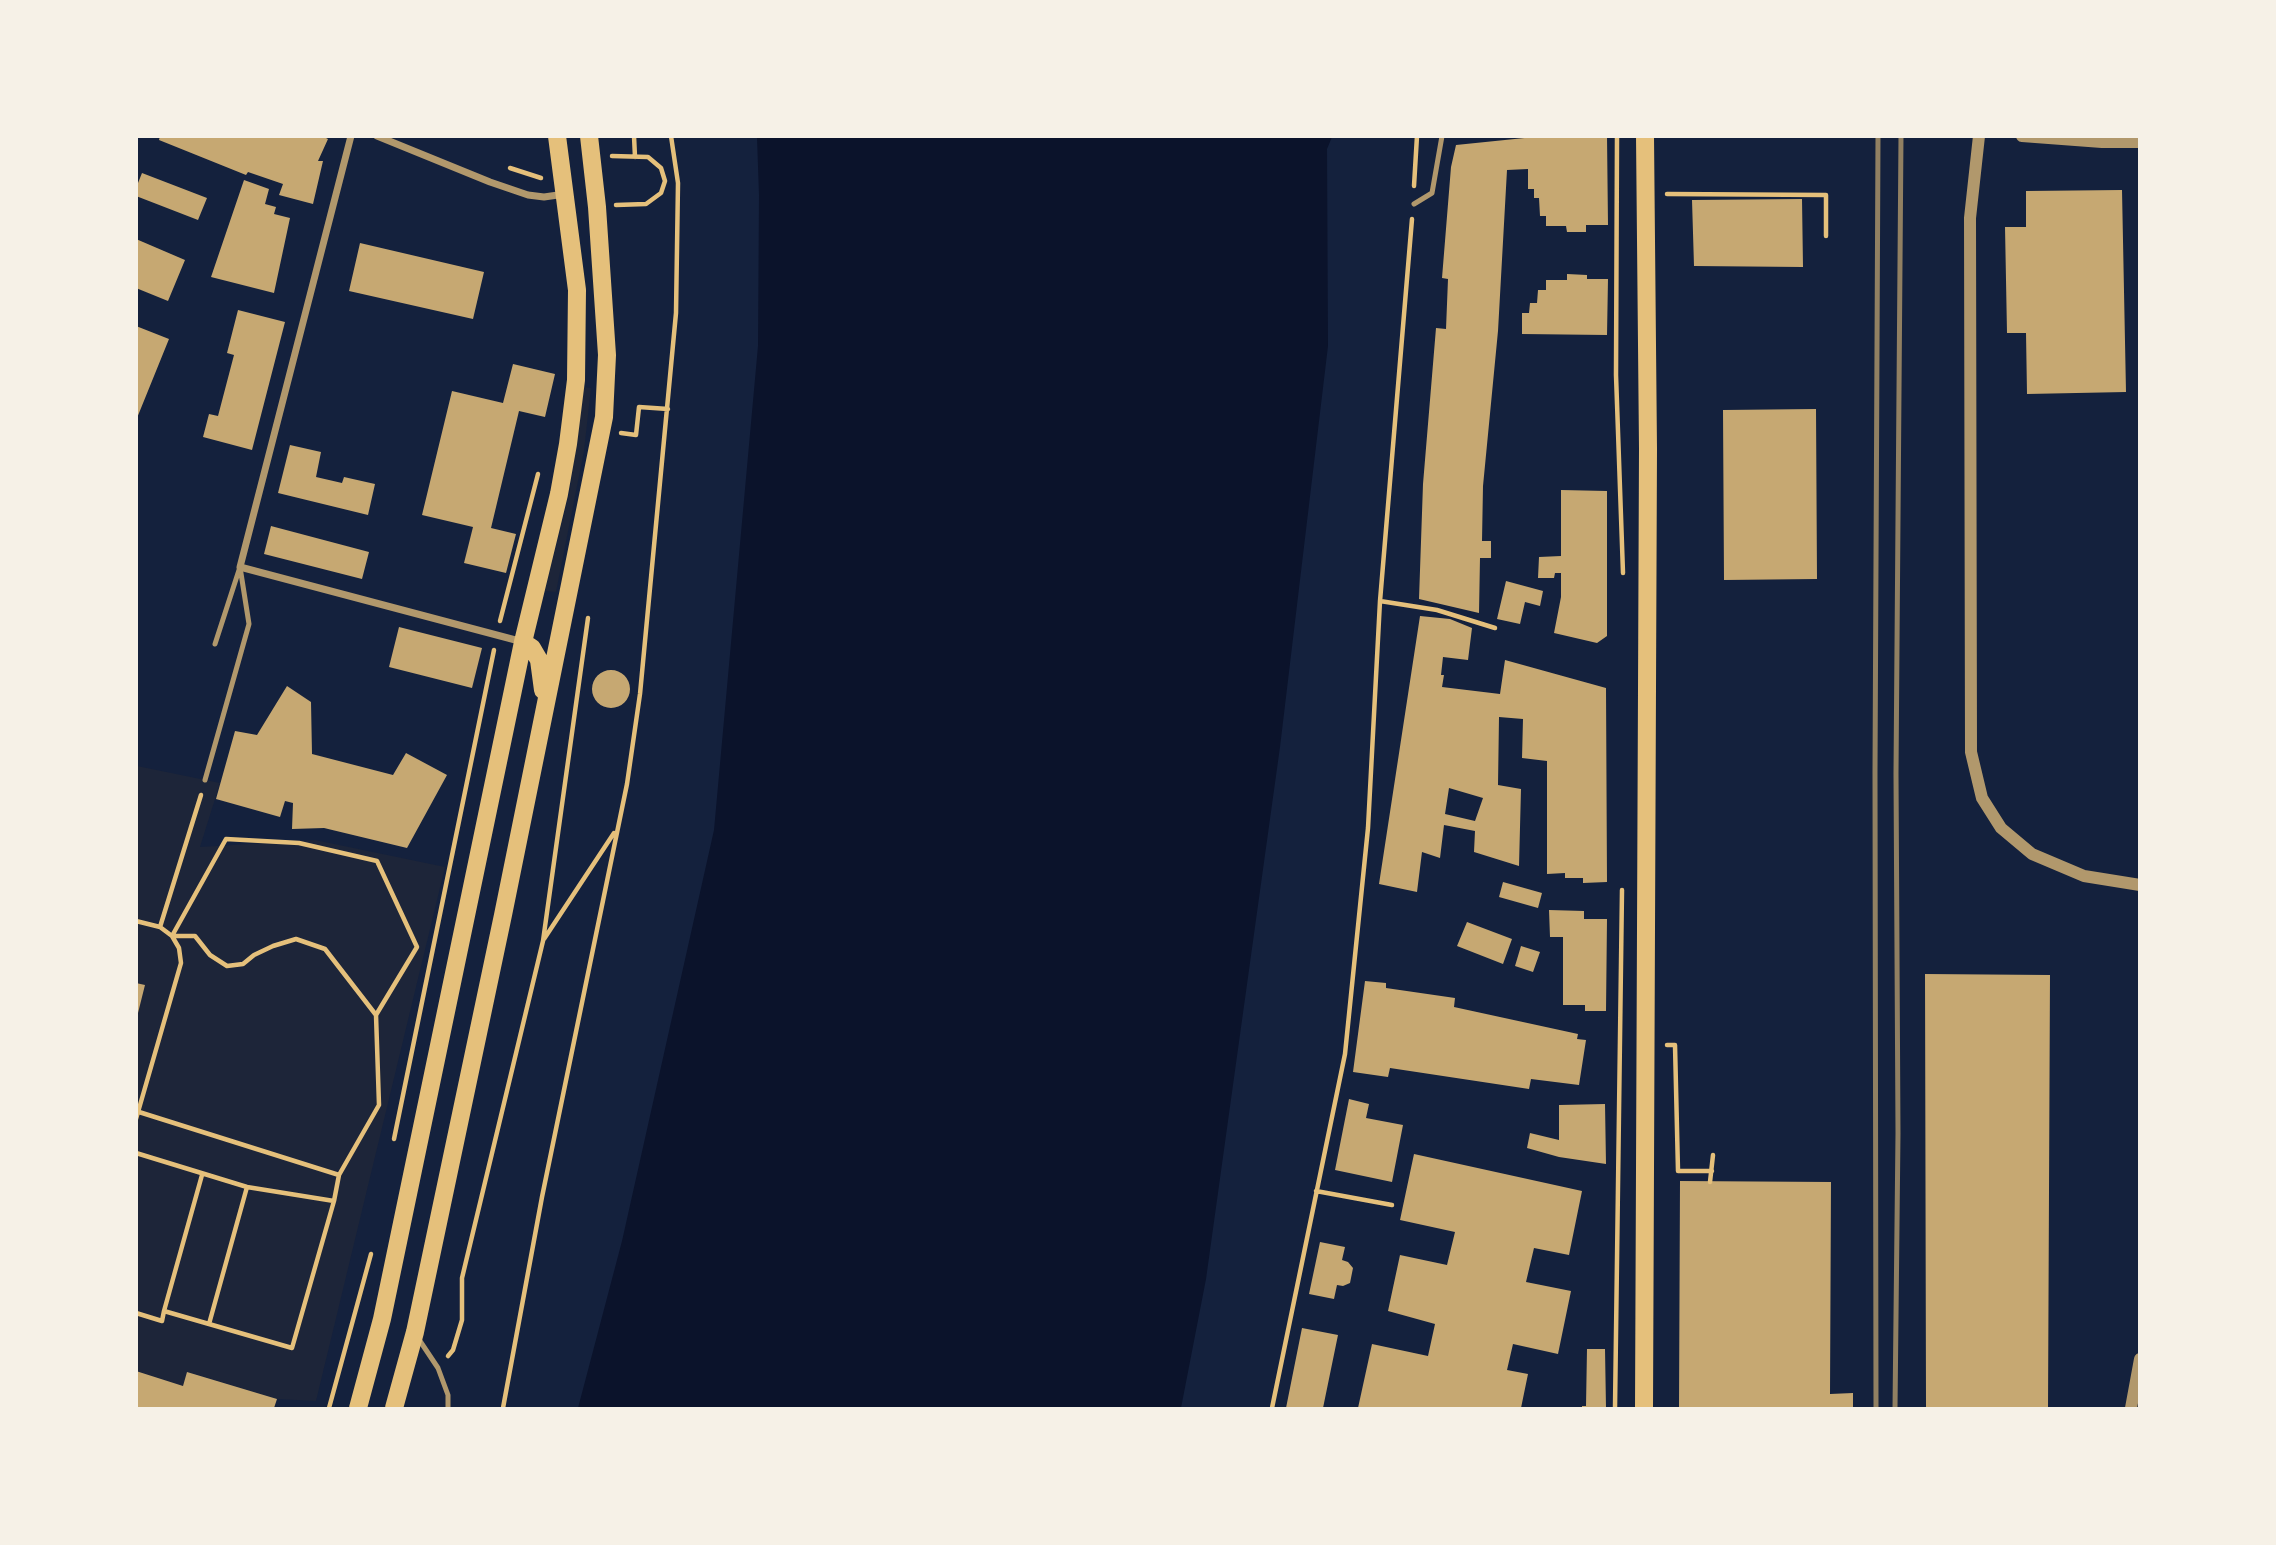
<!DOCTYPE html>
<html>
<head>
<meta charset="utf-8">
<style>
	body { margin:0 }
	#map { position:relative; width:2276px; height:1545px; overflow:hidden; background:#14213d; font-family:Ubuntu,sans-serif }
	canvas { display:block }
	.frame { position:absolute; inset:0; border:138px solid #f6f1e7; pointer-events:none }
</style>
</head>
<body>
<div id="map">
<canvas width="2276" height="1545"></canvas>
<div class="frame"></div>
</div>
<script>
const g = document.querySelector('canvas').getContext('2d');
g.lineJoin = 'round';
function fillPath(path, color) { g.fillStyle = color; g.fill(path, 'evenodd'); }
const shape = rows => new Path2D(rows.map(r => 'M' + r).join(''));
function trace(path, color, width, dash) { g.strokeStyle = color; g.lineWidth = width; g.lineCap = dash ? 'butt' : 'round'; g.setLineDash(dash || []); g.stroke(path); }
fillPath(shape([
	[584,387,591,388,584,451,556,592,545,591,570,490],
	[137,766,220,783,200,847,315,840,445,867,316,1401,277,1399,188,1372,183,1386,137,1371,136,1020,145,986,136,983]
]), '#1d2539');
fillPath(shape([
	[757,137,1332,137,1327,149,1328,346,1280,747,1206,1279,1181,1408,578,1408,622,1241,714,830,758,346,759,195]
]), '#0b132b');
fillPath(shape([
	[160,136,322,136,328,139,318,161,323,161,313,204,279,195,283,184,248,172,246,175,159,140],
	[1544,136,1607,136,1608,225,1586,225,1586,232,1567,232,1566,226,1546,226,1546,216,1540,216,1539,198,1534,198,1534,189,1528,189,1528,169,1507,170,1498,331,1483,486,1482,541,1491,541,1491,558,1480,558,1479,613,1419,599,1423,484,1436,328,1446,329,1448,279,1442,278,1451,167,1456,145],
	[142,173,207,198,198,220,136,196,136,188],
	[244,180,269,189,265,204,276,207,274,214,290,218,274,293,211,277],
	[2122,190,2126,392,2027,394,2026,333,2007,333,2005,227,2026,227,2026,191],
	[1802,199,1803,267,1694,266,1692,200],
	[136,239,185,260,168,301,136,288],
	[360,243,484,272,473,319,349,291],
	[1567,274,1587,275,1587,279,1608,279,1607,335,1522,334,1522,313,1529,313,1530,303,1537,303,1538,290,1546,290,1546,280,1567,280],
	[238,310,285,322,252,450,203,437,209,414,218,416,234,355,227,353],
	[136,326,169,339,137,418,136,418],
	[513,364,555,374,545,417,519,411,491,528,516,534,506,573,464,563,473,527,422,515,452,391,503,403],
	[1816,409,1817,579,1724,580,1723,410],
	[290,445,321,452,316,477,342,483,344,477,375,484,368,515,278,493],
	[1561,490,1607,491,1607,636,1597,643,1554,633,1561,597,1561,573,1555,573,1554,578,1538,578,1539,557,1561,556],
	[271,526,369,552,362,579,264,554],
	[1506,581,1543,591,1540,606,1525,602,1520,624,1497,619],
	[1420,616,1450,619,1472,628,1468,660,1443,657,1441,675,1444,675,1442,687,1500,694,1505,660,1606,688,1607,882,1583,883,1583,878,1565,878,1565,873,1547,874,1547,761,1522,758,1523,719,1499,717,1498,785,1521,789,1519,866,1474,852,1475,831,1444,825,1440,858,1422,852,1417,892,1379,884],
	[1449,788,1483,798,1475,821,1445,814],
	[399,627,482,648,472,688,389,667],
	'592 689a19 19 0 1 1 38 0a19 19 0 1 1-38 0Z',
	[287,686,311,702,312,754,393,775,406,753,447,775,407,848,324,828,292,829,293,803,285,801,280,817,216,799,235,731,257,735],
	[1503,882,1542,893,1538,908,1499,897],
	[1549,910,1584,911,1584,919,1607,919,1606,1011,1585,1011,1585,1005,1563,1005,1563,937,1550,937],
	[1467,922,1512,939,1503,964,1457,946],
	[1521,946,1540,952,1533,972,1515,966],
	[1925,974,2050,975,2048,1408,1926,1408],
	[1365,981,1386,983,1386,988,1455,998,1454,1007,1578,1034,1577,1039,1586,1040,1579,1085,1531,1079,1529,1089,1390,1068,1388,1077,1353,1072],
	[136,983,145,985,137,1017,136,1017],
	[1349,1099,1369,1104,1366,1118,1403,1125,1392,1182,1335,1170],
	[1605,1104,1606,1164,1559,1157,1527,1148,1530,1133,1559,1140,1559,1105],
	[1414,1154,1582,1191,1569,1255,1534,1248,1526,1282,1571,1291,1558,1354,1513,1344,1507,1370,1528,1374,1521,1408,1358,1408,1372,1344,1428,1356,1435,1324,1388,1311,1400,1255,1447,1265,1455,1232,1400,1220],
	[1680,1181,1831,1182,1830,1394,1853,1393,1853,1408,1679,1408],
	[1320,1242,1345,1247,1342,1260,1348,1262,1353,1268,1350,1283,1343,1286,1337,1285,1334,1299,1309,1294],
	[1302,1328,1338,1335,1323,1408,1286,1408],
	[1587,1349,1605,1349,1606,1408,1582,1408,1582,1406,1586,1406],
	[136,1371,183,1386,187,1372,277,1399,274,1408,136,1408]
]), '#c6a872');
trace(shape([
	[634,136,635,157],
	[1617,136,1616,375,1623,573],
	[612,156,648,157,661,168,665,181,661,193,646,204,616,205],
	[510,168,541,178],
	[1414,186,1417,136],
	[1667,194,1826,195,1826,236],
	[621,433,636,435,639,407,668,409],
	[1380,601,1437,610,1495,628],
	[500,621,538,474],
	[136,921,160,927,172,936,179,948,181,963,136,1119],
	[160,927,201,795],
	[544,939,614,833],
	[1667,1045,1675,1045,1678,1171,1712,1171],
	[139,1112,339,1175],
	[394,1139,494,650],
	[136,1153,247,1187,334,1201,339,1175,379,1105,376,1015,417,947,377,861,299,843,226,839,172,936,195,936,210,955,227,966,243,964,254,955,273,946,296,939,325,949,376,1015],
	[1710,1182,1713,1155],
	[1316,1191,1392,1205],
	[164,1311,202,1175],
	[136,1313,162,1321,164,1311,292,1348,334,1201],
	[209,1324,247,1187],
	[448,1356,453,1350,462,1320,462,1278,543,941,588,618],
	[329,1408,371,1254],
	[503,1408,542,1197,627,784,640,694,676,313,678,183,671,136],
	[1272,1408,1345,1054,1368,828,1380,601,1412,219],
	[1615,1408,1622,890]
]), '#e5c07b', 4.5);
trace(shape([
	[1414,204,1432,193,1442,136],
	[215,644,239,570],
	[205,780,249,624,240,567],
	[418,1338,438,1368,448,1395,448,1408]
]), '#b1986c', 5);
trace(shape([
	[351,136,240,567,523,642],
	[377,136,490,182,528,195,544,197,565,194]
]), '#b1986c', 7);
trace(shape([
	[1979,136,1970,218,1971,752,1982,798,2001,828,2032,854,2084,876,2140,885],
	[2022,136,2102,142,2140,142],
	[2131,1408,2140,1359]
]), '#b1986c', 12);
trace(shape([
	[523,642,532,648,539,660,543,690],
	[358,1408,382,1319,523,642,559,494,568,444,576,380,577,290,557,136],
	[394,1408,415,1332,503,915,604,417,607,355,597,207,589,136],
	[1644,1408,1648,449,1645,136]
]), '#e5c07b', 18);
trace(shape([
	[1876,1408,1875,772,1878,136],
	[1895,1408,1898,1133,1896,773,1901,136]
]), '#918062', 5);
</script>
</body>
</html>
